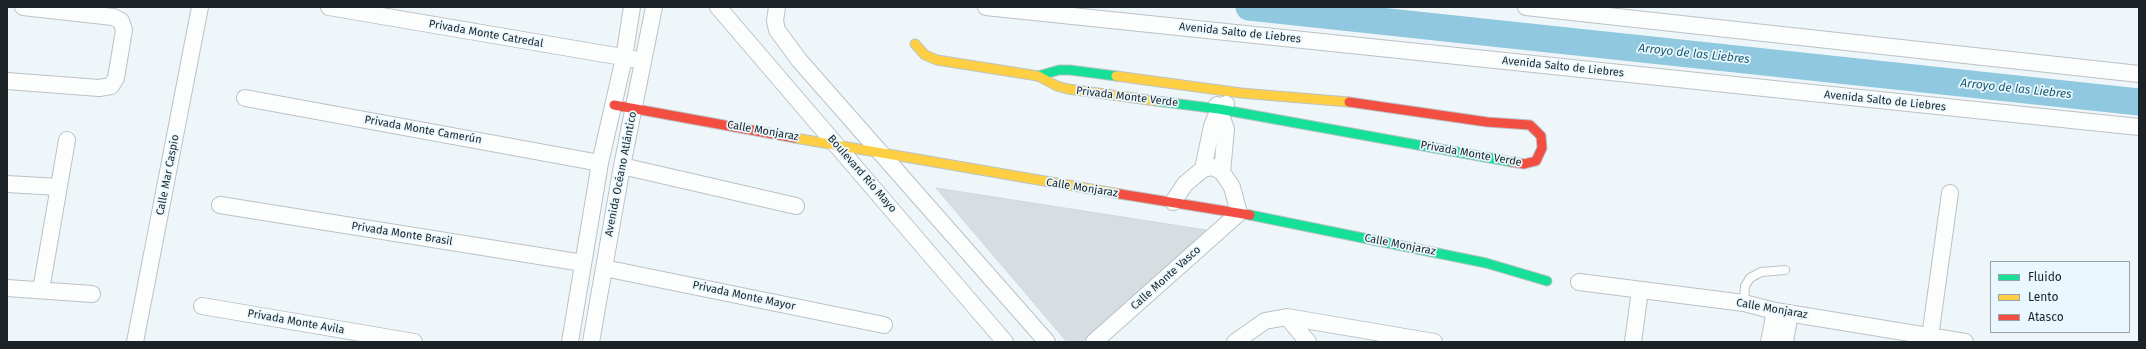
<!DOCTYPE html>
<html>
<head>
<meta charset="utf-8">
<style>
	body { margin:0 }
	#map { position:relative; width:2146px; height:349px; overflow:hidden; background:#eef6fa; font-family:"Fira Sans",sans-serif }
	canvas { display:block }
	.frame { position:absolute; inset:0; border:8px solid #1c2326; pointer-events:none }
	.legend { position:absolute; left:1990px; top:261px; width:140px; height:72px; box-sizing:border-box; background:#e9f8ff; border:1px solid #97a3a8; margin:0; padding:5px 7px; list-style:none; font-size:12px; color:#1c2326 }
	.legend li { display:flex; align-items:center; gap:8px; height:20px }
	.legend b { width:20px; border:1px solid #97a3a8 }
</style>
</head>
<body>
<div id="map">
<canvas width="2146" height="349"></canvas>
<div class="frame"></div>
<ul class="legend">
<li><b style="height:5px;background:#16e098"></b>Fluido</li>
<li><b style="height:5px;background:#ffcf43"></b>Lento</li>
<li><b style="height:5px;background:#f24e42"></b>Atasco</li>
</ul>
</div>
<script>
const g = document.querySelector('canvas').getContext('2d');
g.lineJoin = 'round';
const shape = rows => new Path2D(rows.map(r => 'M' + r).join(''));
function trace(path, color, width, dash) { g.strokeStyle = color; g.lineWidth = width; g.lineCap = dash ? 'butt' : 'round'; g.setLineDash(dash || []); g.stroke(path); }
function fillPath(path, color) { g.fillStyle = color; g.fill(path, 'evenodd'); }
function label(font, color, halo, rows, align = 'center') {
  g.font = font + ' "Fira Sans",sans-serif'; g.lineWidth = 3.5; g.setLineDash([]); g.textBaseline = 'middle'; g.strokeStyle = halo; g.fillStyle = color; for (const [text, x, y, turn = 0] of rows) {
    g.save(); g.translate(x, y); g.rotate((+turn || 0) * Math.PI / 180); g.textAlign = isNaN(turn) ? turn : align; if (halo) g.strokeText(text, 0, 0); g.fillText(text, 0, 0); g.restore();
  }
}
trace(shape([
	[1249,7,2139,102]
]), '#8fc8df', 27);
const building = shape([
	[936,188,1206,230,1082,342,1067,342,936,188]
]);
fillPath(building, '#d7dee2');
trace(building, '#d1d8dc', 1);
const lane = shape([
	[1744,303,1745,286,1750,278,1761,272,1785,270]
]);
const street = shape([
	[329,7,634,59],
	[718,7,1005,342],
	[777,7,775,21,777,30,799,60,1047,342],
	[986,7,2139,127],
	[1526,7,2139,74],
	[7,81,99,88,111,86,116,78,124,30,121,21,113,17,23,7],
	[245,98,600,163],
	[1217,105,1226,129,1222,172],
	[622,166,796,206],
	[7,184,59,187],
	[1173,202,1185,184,1203,169,1212,126,1219,109,1226,104],
	[220,205,583,263],
	[604,268,884,325],
	[1579,282,1744,303,1775,311,1965,342],
	[7,288,92,294],
	[41,290,67,140],
	[202,306,414,342],
	[1287,317,1308,342],
	[1930,337,1950,193],
	[135,342,200,7],
	[570,342,600,163,624,58,632,7],
	[591,342,622,166,654,7],
	[1094,342,1239,213,1232,187,1222,172,1213,167,1203,169],
	[1235,342,1265,321,1287,317,1434,342],
	[1633,342,1640,290],
	[1769,342,1775,311],
	[1785,342,1790,313]
]);
const fast = shape([
	[1038,76,1059,70,1070,70,1116,76],
	[1156,101,1219,109,1512,162],
	[1250,215,1486,263,1547,281]
]);
const slow = shape([
	[915,44,925,55,937,60,1038,76,1057,86,1068,89,1156,101],
	[1116,76,1241,93,1349,102],
	[795,138,1120,194]
]);
const jam = shape([
	[1349,102,1487,122,1530,125,1541,136,1542,148,1536,161,1524,164,1512,162],
	[614,105,795,138],
	[1120,194,1250,215]
]);
trace(lane, '#bbc2c6', 10);
trace(street, '#bbc2c6', 18);
trace(fast, '#bbc2c6', 11);
trace(slow, '#bbc2c6', 11);
trace(jam, '#bbc2c6', 11);
trace(lane, '#fcfefe', 8);
trace(street, '#fcfefe', 16);
trace(fast, '#16e098', 9);
trace(slow, '#ffcf43', 9);
trace(jam, '#f24e42', 9);
label('11px', '#1c2326', '#e9f8ff', [
	["Avenida Salto de Liebres",1240,33,6],
	["Privada Monte Catredal",486,34,10],
	["Avenida Salto de Liebres",1563,67,6],
	["Privada Monte Verde",1127,97,7],
	["Avenida Salto de Liebres",1885,101,6],
	["Privada Monte Camerún",423,130,10],
	["Calle Monjaraz",763,131,10],
	["Privada Monte Verde",1471,154,10],
	["Avenida Océano Atlántico",621,174,-79],
	["Boulevard Río Mayo",862,174,49],
	["Calle Mar Caspio",168,175,-79],
	["Calle Monjaraz",1082,188,9],
	["Privada Monte Brasil",402,234,9],
	["Calle Monjaraz",1400,245,11],
	["Calle Monte Vasco",1166,278,-42],
	["Privada Monte Mayor",744,296,12],
	["Calle Monjaraz",1772,309,10],
	["Privada Monte Avila",296,322,10]
]);
label('italic 12px', '#1a5a70', '#e9f8ff', [
	["Arroyo de las Liebres",1694,54,6],
	["Arroyo de las Liebres",2016,89,6]
]);
</script>
</body>
</html>
